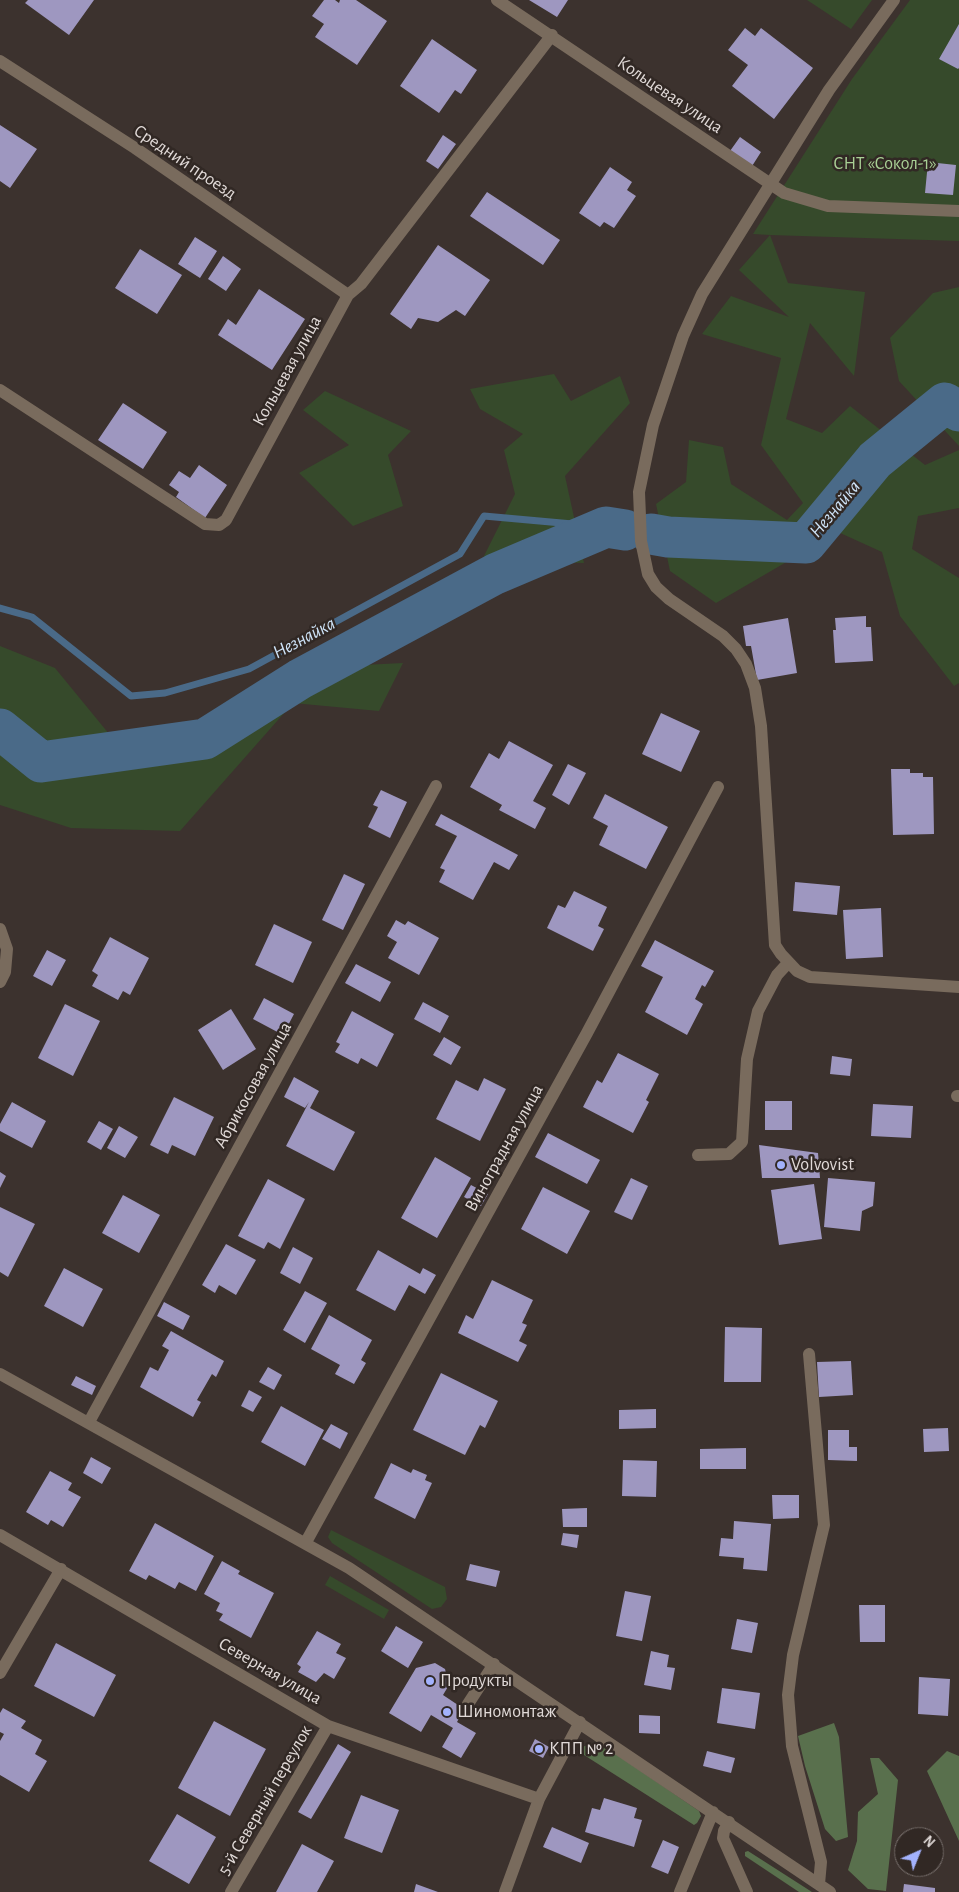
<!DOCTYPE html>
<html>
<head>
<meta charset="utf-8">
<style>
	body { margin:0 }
	#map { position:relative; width:959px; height:1892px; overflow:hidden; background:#3c322e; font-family:"Alegreya Sans",sans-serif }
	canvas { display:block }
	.north { position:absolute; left:894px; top:1827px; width:50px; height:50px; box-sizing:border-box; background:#312824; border:1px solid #776f6c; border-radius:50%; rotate:44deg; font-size:14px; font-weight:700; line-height:20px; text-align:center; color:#e1dad8 }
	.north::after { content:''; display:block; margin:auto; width:18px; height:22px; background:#a3b2fd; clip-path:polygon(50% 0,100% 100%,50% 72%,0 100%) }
</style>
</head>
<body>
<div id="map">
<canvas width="959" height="1892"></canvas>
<div class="north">N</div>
</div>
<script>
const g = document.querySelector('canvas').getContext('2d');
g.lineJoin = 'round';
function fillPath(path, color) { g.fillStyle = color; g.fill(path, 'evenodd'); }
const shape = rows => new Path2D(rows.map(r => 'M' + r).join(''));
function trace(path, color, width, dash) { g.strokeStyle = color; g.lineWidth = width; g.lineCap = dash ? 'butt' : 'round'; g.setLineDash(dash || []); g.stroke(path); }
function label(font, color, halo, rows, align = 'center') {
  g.font = font + ' "Alegreya Sans",sans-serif'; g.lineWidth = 5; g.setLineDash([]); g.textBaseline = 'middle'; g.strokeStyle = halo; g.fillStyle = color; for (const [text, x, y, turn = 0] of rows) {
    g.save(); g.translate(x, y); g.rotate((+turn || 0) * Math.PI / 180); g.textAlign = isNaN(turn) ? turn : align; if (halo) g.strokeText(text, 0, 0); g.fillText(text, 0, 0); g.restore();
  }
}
fillPath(shape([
	[807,0,872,0,851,29],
	[910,0,959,0,959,241,770,235,788,283,865,292,854,376,810,323,786,419,822,433,850,406,925,465,959,450,959,508,918,516,912,549,959,578,959,683,954,686,900,616,882,552,838,532,716,603,670,571,656,504,686,482,689,440,723,447,731,484,787,520,803,503,761,445,781,358,702,334,731,296,789,317,739,270,770,235,753,234,852,79],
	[959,287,959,446,899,381,890,338,933,293],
	[554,374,571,401,620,376,630,403,565,476,584,563,482,560,515,494,504,450,523,434,480,409,470,389],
	[325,391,411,431,388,455,403,506,353,526,299,473,349,445,303,410],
	[0,646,55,668,137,768,283,669,403,663,379,711,293,703,180,831,71,828,0,805],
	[331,1530,445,1587,447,1599,441,1607,432,1609,332,1543,328,1537],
	[330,1576,389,1610,384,1619,325,1585]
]), '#364a2b');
fillPath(shape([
	[834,1723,839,1737,848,1837,836,1841,825,1829,805,1766,798,1736],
	[597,1741,699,1811,701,1816,697,1823,694,1825,584,1755,580,1748],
	[947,1751,959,1756,959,1841,927,1771],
	[870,1758,879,1758,898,1780,886,1891,868,1889,848,1870,857,1841,858,1812,878,1794],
	[748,1851,812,1892,799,1892,745,1856,745,1852]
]), '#59704d');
trace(shape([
	[0,608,32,617,131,696,165,693,249,669,460,554,484,516,606,527]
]), '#4a6a88', 7);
trace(shape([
	[651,534,668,537,806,543,875,460,945,403,959,411],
	[0,729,41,762,205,739,300,679,495,574,606,527,625,530]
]), '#4a6a88', 41);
fillPath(shape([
	[28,0,94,0,69,35,25,3],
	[324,0,335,0,339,3,340,0,356,0,387,21,357,65,315,37,324,24,312,16],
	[529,0,568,0,557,17],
	[959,24,959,68,958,69,939,59],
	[745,28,755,36,761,28,813,68,774,119,732,86,748,65,728,50],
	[432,39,477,70,461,94,455,90,439,113,400,86],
	[0,125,37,149,10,188,0,181],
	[443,135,456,144,438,169,426,161],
	[740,137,761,152,747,174,725,158],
	[928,162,956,165,953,195,925,193],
	[610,167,632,182,627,190,636,196,614,228,604,222,600,227,579,213],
	[487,192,560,240,543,265,470,216],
	[195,237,217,251,200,278,178,264],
	[438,245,490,280,465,316,456,310,438,322,418,318,411,329,390,314],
	[140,249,182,275,157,314,115,288],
	[223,256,241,269,226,291,208,279],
	[259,289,305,319,272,370,218,335,228,319,236,325],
	[123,403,167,432,143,469,98,440],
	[199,465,227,485,205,518,176,497,179,492,169,485,179,471,190,478],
	[866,616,866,627,871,627,873,661,835,663,833,630,836,630,835,618],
	[788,618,797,673,757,680,751,646,746,646,743,626],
	[661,713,700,731,681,772,642,754],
	[509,741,553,765,533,801,546,808,535,829,499,810,502,805,470,787,489,753,499,759],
	[568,764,586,773,569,805,552,795],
	[891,769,910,769,910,773,923,773,923,777,933,777,934,834,893,835],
	[381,790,407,802,390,838,368,827,378,807,373,805],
	[605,794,668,827,646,869,599,845,608,826,593,818],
	[441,814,518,855,509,870,494,862,473,900,439,882,445,870,440,868,457,836,435,825],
	[344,874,365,884,343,930,322,920],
	[795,882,840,886,837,915,793,911],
	[574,891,607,907,598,926,604,929,593,951,547,928,558,905,565,908],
	[881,908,883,957,846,959,843,910],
	[396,920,405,925,408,921,439,938,419,975,388,958,397,942,387,936],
	[274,924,312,942,293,983,255,965],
	[110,937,149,958,130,995,123,991,118,1000,92,986,98,975,92,971],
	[655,940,714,971,705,987,702,985,695,999,703,1004,687,1035,645,1012,663,977,641,966],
	[47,950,66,960,52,986,33,976],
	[356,964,391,982,380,1002,345,983],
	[264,998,294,1014,283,1035,253,1019],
	[423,1002,449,1016,440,1033,414,1019],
	[65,1004,100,1021,73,1076,38,1058],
	[231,1009,256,1049,223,1070,198,1030],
	[352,1011,394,1034,377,1067,361,1058,358,1064,335,1052,340,1044,336,1042],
	[444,1037,461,1047,451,1065,433,1055],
	[618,1053,659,1074,646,1100,649,1102,633,1133,583,1107,597,1080,602,1083],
	[832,1056,852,1059,850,1076,830,1074],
	[294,1077,319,1091,310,1108,355,1132,334,1171,286,1146,309,1102,305,1108,284,1097],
	[484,1078,506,1089,480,1141,436,1119,456,1080,478,1091],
	[174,1097,214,1117,195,1156,172,1145,168,1154,150,1145],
	[765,1101,792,1101,792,1130,765,1130],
	[12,1102,46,1121,32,1148,0,1131,0,1124],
	[873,1104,913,1106,911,1138,871,1136],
	[99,1121,113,1129,101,1150,87,1142],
	[119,1126,138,1137,125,1158,107,1148],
	[548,1133,600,1160,587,1184,535,1157],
	[759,1145,818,1153,820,1178,762,1178],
	[435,1157,471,1178,437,1238,401,1218],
	[0,1172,6,1176,0,1188],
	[631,1178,648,1186,632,1220,614,1212],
	[828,1178,875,1182,873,1206,862,1211,860,1231,824,1227],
	[268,1179,305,1199,280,1249,268,1242,264,1249,238,1236],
	[814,1184,822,1239,779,1245,771,1190],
	[471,1185,488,1194,481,1206,464,1197],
	[543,1187,590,1211,567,1254,521,1229],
	[123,1195,160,1215,139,1253,102,1233],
	[0,1207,35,1224,8,1277,0,1272],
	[226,1244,256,1260,236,1295,219,1285,215,1293,202,1285],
	[293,1247,313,1258,300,1284,280,1273],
	[378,1250,420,1274,423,1268,436,1275,425,1294,409,1285,395,1311,356,1290],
	[64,1268,103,1289,83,1327,44,1306],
	[492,1280,533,1300,522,1323,527,1325,519,1341,527,1345,518,1362,458,1333,466,1315,473,1319],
	[305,1291,327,1303,305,1343,283,1330],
	[164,1302,190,1316,183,1330,157,1316],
	[329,1315,372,1340,361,1360,366,1363,354,1384,335,1374,340,1365,311,1349],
	[725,1327,762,1328,761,1382,724,1382],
	[171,1331,224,1361,216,1377,212,1374,197,1400,201,1402,193,1417,140,1387,150,1367,158,1371,169,1350,162,1346],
	[851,1361,853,1395,819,1397,817,1362],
	[268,1367,282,1375,274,1390,259,1382],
	[441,1373,498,1401,485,1428,480,1425,465,1455,413,1430],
	[76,1376,96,1386,92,1395,71,1385],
	[249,1390,262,1397,253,1412,241,1406],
	[281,1406,324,1430,305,1466,261,1442],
	[656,1409,656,1428,619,1429,619,1410],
	[331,1424,348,1433,340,1449,322,1439],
	[948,1428,949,1451,924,1452,923,1429],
	[828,1430,849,1430,849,1447,857,1447,857,1461,828,1460],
	[746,1448,746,1469,700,1469,700,1449],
	[91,1457,111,1468,102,1484,83,1473],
	[623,1460,657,1461,656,1497,622,1496],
	[391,1463,411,1473,413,1469,427,1475,425,1480,432,1483,415,1519,374,1498],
	[50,1471,72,1483,68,1490,81,1497,63,1527,51,1520,48,1525,26,1512],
	[772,1495,799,1495,799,1518,773,1519],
	[587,1508,587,1527,563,1527,562,1509],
	[734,1521,771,1524,767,1571,743,1569,744,1558,719,1556,721,1538,733,1539],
	[155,1523,214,1556,196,1591,179,1582,175,1589,149,1575,146,1580,129,1571],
	[563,1533,579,1535,577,1548,561,1545],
	[222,1561,240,1571,238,1574,274,1593,251,1638,219,1620,223,1614,216,1611,220,1603,204,1594],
	[470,1564,500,1571,496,1587,466,1580],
	[625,1591,651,1596,642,1641,616,1636],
	[859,1605,885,1605,885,1642,860,1642],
	[737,1619,758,1623,752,1653,731,1649],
	[396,1626,423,1642,408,1668,381,1651],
	[317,1631,341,1644,336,1653,346,1658,334,1679,324,1673,316,1682,298,1672,301,1667,297,1664],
	[56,1643,116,1675,94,1717,34,1686],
	[651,1651,669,1655,667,1667,675,1668,671,1690,644,1685],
	[435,1663,445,1669,449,1685,443,1695,464,1709,457,1722,476,1733,461,1758,442,1747,453,1728,431,1715,421,1732,389,1713,416,1668],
	[919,1677,950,1679,948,1716,918,1714],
	[722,1688,760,1693,755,1729,717,1723],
	[3,1708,26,1721,21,1728,42,1740,35,1754,47,1761,29,1792,0,1775,0,1741,4,1734,0,1732,0,1713],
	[639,1715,660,1716,660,1734,639,1733],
	[214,1721,266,1749,230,1816,178,1788],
	[535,1739,549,1747,543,1758,529,1751],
	[338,1744,351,1752,311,1819,298,1812],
	[707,1751,735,1758,731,1773,703,1766],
	[361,1795,399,1810,382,1853,344,1838],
	[604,1798,637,1808,634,1818,642,1820,634,1847,585,1832,592,1808,600,1810],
	[177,1814,216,1837,189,1884,149,1861],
	[552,1827,589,1843,581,1863,543,1847],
	[663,1840,679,1847,668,1874,651,1867],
	[302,1844,334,1861,317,1892,276,1892],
	[416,1884,438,1892,414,1892],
	[904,1884,935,1888,935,1892,903,1892]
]), '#9e97c0');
trace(shape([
	[497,0,784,193,828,206,959,211],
	[894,0,829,90,702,294,683,336,653,425,639,492,641,541,648,574,656,587,669,599,723,636,736,649,746,664,755,688,761,726,775,945,781,954,797,971,810,977,959,987],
	[0,61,135,148,348,295],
	[0,390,205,524,219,525,226,520,348,295,361,284,552,35],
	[0,929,7,949,5,972,0,982],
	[957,1096,959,1096],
	[698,1155,729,1154,742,1142,747,1059,758,1011,777,975,788,963],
	[809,1354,824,1525,793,1655,788,1695,792,1746,821,1862,819,1884],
	[0,1374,349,1568,830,1892],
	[89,1422,436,786],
	[0,1535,328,1726,539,1799],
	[306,1542,587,1033,718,787],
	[0,1673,61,1569],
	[468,1704,494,1664],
	[729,1822,724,1831,723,1838,747,1892],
	[231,1892,328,1726],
	[505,1892,539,1799,580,1722],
	[680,1892,713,1812]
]), '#796b5d', 12);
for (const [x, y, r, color] of [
	[781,1165,5,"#a3b2fd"],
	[430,1681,5,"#a3b2fd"],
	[447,1712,5,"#a3b2fd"],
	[539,1749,5,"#a3b2fd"]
]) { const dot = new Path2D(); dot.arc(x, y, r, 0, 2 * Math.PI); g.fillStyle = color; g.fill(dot); trace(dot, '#312824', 2); }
label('18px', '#e1dad8', '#312824', [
	["Кольцевая улица",670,95,34],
	["Средний проезд",185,162,34],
	["Кольцевая улица",287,371,-61],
	["Абрикосовая улица",253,1085,-61],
	["Виноградная улица",504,1148,-61],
	["Северная улица",270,1671,30],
	["5-й Северный переулок",265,1800,-60]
]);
label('18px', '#a9d095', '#312824', [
	["СНТ «Сокол-1»",885,164]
]);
label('18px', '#e1dad8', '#312824', [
	["Volvovist",791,1165],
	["Продукты",440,1681],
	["Шиномонтаж",457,1712],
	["КПП № 2",549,1749]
], 'left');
label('italic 19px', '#d0e5fa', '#312824', [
	["Незнайка",835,509,-50],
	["Незнайка",304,638,-28]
]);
</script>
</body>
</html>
